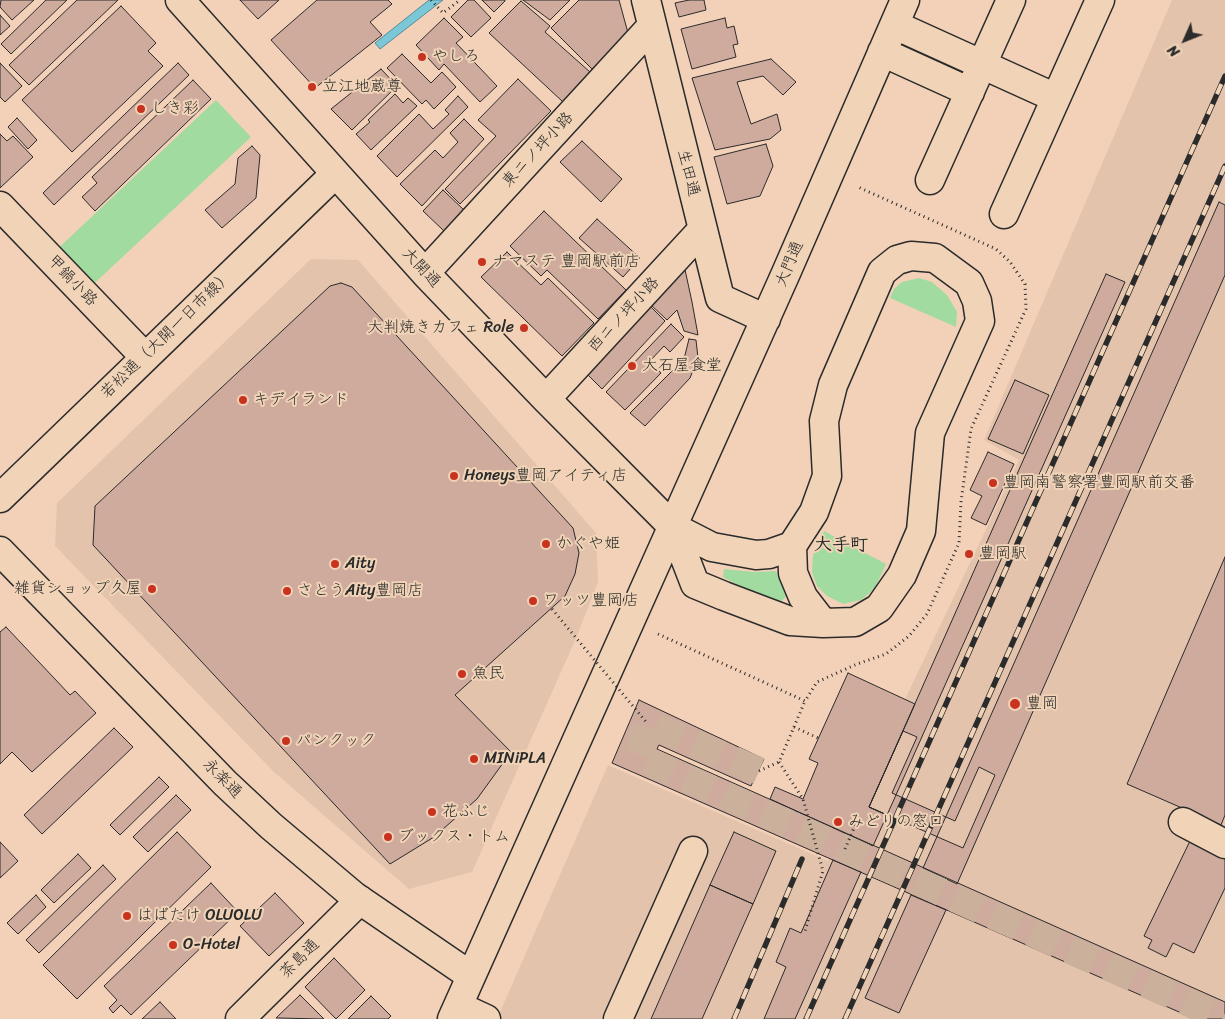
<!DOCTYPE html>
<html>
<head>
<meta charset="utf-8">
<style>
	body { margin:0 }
	#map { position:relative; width:1225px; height:1019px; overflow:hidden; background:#f3d1b8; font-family:Sriracha,sans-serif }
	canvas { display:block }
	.north { position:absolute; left:1160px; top:15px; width:50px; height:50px; -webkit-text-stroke:4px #f1d4b7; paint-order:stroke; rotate:226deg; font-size:14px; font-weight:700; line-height:20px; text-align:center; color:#2b2b2b }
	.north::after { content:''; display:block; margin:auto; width:18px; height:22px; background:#2b2b2b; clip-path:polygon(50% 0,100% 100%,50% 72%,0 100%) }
</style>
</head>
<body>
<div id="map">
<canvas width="1225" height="1019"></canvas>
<div class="north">N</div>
</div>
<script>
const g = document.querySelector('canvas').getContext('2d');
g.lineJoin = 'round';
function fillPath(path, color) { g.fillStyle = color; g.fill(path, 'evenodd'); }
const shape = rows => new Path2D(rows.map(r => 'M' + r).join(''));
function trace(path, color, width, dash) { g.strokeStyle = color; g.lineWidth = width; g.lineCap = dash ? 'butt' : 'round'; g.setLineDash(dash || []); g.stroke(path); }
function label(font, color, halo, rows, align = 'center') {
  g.font = font + ' Sriracha,"Klee One",sans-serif'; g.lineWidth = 4; g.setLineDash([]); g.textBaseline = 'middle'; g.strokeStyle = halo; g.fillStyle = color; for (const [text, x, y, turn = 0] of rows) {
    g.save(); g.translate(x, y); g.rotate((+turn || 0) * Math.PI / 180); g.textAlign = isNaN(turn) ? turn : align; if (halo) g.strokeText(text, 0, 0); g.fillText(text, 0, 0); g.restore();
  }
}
fillPath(shape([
	[1172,0,1225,0,1225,1019,497,1019,608,765,828,861,1019,460,984,440],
	[311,259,358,260,596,533,598,582,577,636,472,872,409,889,274,772,55,546,57,503]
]), '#e4c3ad');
fillPath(shape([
	[216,100,251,137,85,292,51,255],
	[919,278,932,282,947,295,957,312,956,327,890,298,894,289,902,282],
	[824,531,886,564,875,588,861,600,843,604,827,596,817,586,812,572,813,555],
	[724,569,754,572,776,571,786,596,781,602,749,591,723,577]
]), '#a1dba0');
const water = shape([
	[429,0,443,0,380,49,375,43,429,0]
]);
fillPath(water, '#7ac8d7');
trace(water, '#5a8992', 1);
const building = shape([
	[1,0,34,0,12,20,0,7,1,0],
	[46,0,67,0,11,54,1,44,46,0],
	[77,0,118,0,29,85,9,65,77,0],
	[240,0,279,0,258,19,240,0],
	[317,0,388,0,392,4,370,22,382,35,315,88,271,40,317,0],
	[468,0,474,0,491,18,471,37,451,17,468,0],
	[482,0,505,0,505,1,494,12,482,0],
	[523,0,570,0,550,20,523,0],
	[579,0,619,0,628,33,592,69,551,28,579,0],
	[689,0,704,0,706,10,679,17,675,3,689,0],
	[521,1,550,26,545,32,590,72,563,102,489,33,521,1],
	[121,6,156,43,148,51,163,66,72,152,22,100,121,6],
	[0,15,10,26,0,35,0,15],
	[444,18,463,37,456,43,497,86,480,102,444,64,439,70,416,45,444,18],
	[725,18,727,28,734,26,738,44,733,45,736,57,692,69,681,29,725,18],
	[402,54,431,83,442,72,456,87,434,109,426,100,422,104,387,68,402,54],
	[771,59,796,82,783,95,763,76,737,82,751,124,777,114,781,130,770,139,715,150,692,78,771,59],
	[0,63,22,86,5,102,0,97,0,63],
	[178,63,189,75,54,205,43,193,178,63],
	[381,69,397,86,352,130,331,109,381,69],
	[518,79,551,111,460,204,445,189,496,136,478,120,518,79],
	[193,80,211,99,95,211,82,197,97,183,92,177,193,80],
	[395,94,403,103,408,98,417,106,371,150,356,134,370,122,368,120,395,94],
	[458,96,468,107,397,177,377,156,419,114,433,129,449,114,445,110,458,96],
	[17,118,37,140,28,149,8,127,17,118],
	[464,119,484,139,422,206,400,184,435,150,443,158,458,142,450,133,464,119],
	[0,134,7,141,13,136,33,157,0,188,0,134],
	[582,141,622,179,601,202,560,162,582,141],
	[766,144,773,166,760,196,727,204,714,157,766,144],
	[252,146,260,155,256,198,222,228,205,210,235,184,238,158,252,146],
	[443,190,464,210,444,231,423,211,443,190],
	[1219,202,1225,205,1225,275,957,884,923,868,1219,202],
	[544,211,626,290,598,319,547,270,541,276,510,246,544,211],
	[597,219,640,258,623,277,579,238,597,219],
	[507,252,541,285,548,278,594,323,562,356,481,277,507,252],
	[684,265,692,302,698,335,684,331,677,310,667,320,649,303,684,265],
	[1106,274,1125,282,887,815,869,807,1106,274],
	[341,283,352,287,573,528,579,553,575,574,565,596,455,695,511,752,477,799,434,837,390,864,93,545,95,506,330,286,341,283],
	[649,305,665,321,602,389,586,373,649,305],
	[671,324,684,337,670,352,664,346,649,362,661,373,625,410,606,392,671,324],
	[689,339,696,340,698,358,690,378,645,426,630,413,684,359,689,339],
	[1015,380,1049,395,1023,454,988,439,1015,380],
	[988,452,1014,464,986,525,971,518,982,496,970,490,988,452],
	[1225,557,1225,815,1221,825,1127,784,1225,557],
	[6,627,70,695,75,691,96,713,32,772,12,752,0,764,0,632,6,627],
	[848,673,915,704,869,807,887,815,873,846,770,799,775,787,803,799,818,763,809,759,848,673],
	[639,700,764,759,751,786,659,745,657,749,1225,1002,1225,1019,1195,1019,612,763,639,700],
	[114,728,133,747,42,834,24,815,114,728],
	[903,731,917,737,892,793,955,821,979,767,995,775,963,848,869,807,903,731],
	[159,777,169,787,120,835,110,825,159,777],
	[176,795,191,810,148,852,133,837,176,795],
	[177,832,211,867,77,999,43,965,177,832],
	[734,832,776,851,753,904,710,885,734,832],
	[1190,841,1225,858,1225,888,1194,953,1173,943,1166,957,1148,948,1152,940,1144,936,1190,841],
	[0,842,18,861,0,878,0,842],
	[78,854,91,868,54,903,41,890,78,854],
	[833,860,861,872,795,1019,764,1019,786,967,776,962,790,928,801,933,833,860],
	[103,865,116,879,39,953,26,940,103,865],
	[211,883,238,912,131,1015,121,1005,113,1013,109,1008,117,1000,104,986,211,883],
	[710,885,753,904,702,1019,651,1019,710,885],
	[275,893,304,923,269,956,240,926,275,893],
	[36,895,46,907,18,934,7,923,36,895],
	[911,895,946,910,899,1013,865,998,911,895],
	[334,958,365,990,336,1019,305,987,334,958],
	[300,995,324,1019,276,1018,300,995],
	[371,996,391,1016,388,1019,348,1019,371,996],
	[160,1002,176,1019,142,1019,160,1002]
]);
fillPath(building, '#cfab9e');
trace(building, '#2b2b2b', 1);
trace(shape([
	[759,771,647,723,637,756,1225,1019]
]), '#cbb09c', 28, [28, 14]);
const minor = shape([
	[180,0,425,273,546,399,673,527,712,547,756,555,769,554,792,546,814,512,827,476,824,421,833,385,882,272,897,260,911,256,935,258,969,283,977,301,980,321,930,433,921,531,902,575,879,608,855,622,823,623,790,621,724,596,695,584,673,527],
	[646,0,720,298,766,319],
	[895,25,1056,98],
	[882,52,970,92],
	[930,180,1011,0],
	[0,206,144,356],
	[1004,214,1100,0],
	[425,273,652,26],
	[546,399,702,230],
	[0,498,335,174],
	[792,546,793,573,803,597,823,623],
	[0,551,225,783,271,826,354,896,471,976],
	[1183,822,1225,844],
	[458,1006,486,1019],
	[240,1019,360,900],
	[452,1019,786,273,905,0],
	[618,1019,693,851]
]);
trace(minor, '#2b2b2b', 31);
trace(shape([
	[431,0,443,13,460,0],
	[658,634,805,701,817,682,857,664,886,654,909,636,927,614,959,543,961,502,971,429,1026,309,1025,284,1010,262,996,249,858,187],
	[794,727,818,738],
	[779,762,803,799,823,871,804,934],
	[759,771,779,762,805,701],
	[845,849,857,821]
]), '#2b2b2b', 3, [1, 4]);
trace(minor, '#f1d4b7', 28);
const rail = shape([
	[734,1019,802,859],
	[806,1019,1225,76],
	[845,1019,1225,166]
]);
trace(rail, '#2b2b2b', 5.5);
trace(rail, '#f1d4b7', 4, [11]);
trace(shape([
	[552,609,647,723]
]), '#2b2b2b', 3, [1, 4]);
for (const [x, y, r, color] of [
	[422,57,5,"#c8321e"],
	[312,87,5,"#c8321e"],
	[141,109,5,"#c8321e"],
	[482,262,5,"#c8321e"],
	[524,328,5,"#c8321e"],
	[632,366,5,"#c8321e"],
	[243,400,5,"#c8321e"],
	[454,476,5,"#c8321e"],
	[993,483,5,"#c8321e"],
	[546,544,5,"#c8321e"],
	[969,554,5,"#c8321e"],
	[335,564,5,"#c8321e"],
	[152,589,5,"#c8321e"],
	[287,591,5,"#c8321e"],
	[533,601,5,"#c8321e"],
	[462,674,5,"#c8321e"],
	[1015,704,6,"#c8321e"],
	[286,741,5,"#c8321e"],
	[474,759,5,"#c8321e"],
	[432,812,5,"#c8321e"],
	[838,822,5,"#c8321e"],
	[388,837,5,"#c8321e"],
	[127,916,5,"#c8321e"],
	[173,945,5,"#c8321e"]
]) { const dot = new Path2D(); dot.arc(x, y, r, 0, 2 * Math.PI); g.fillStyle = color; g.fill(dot); trace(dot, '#f1d4b7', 2); }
label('16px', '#2b2b2b', '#f1d4b7', [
	["やしろ",432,57],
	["立江地蔵尊",322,87],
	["しき彩",151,109],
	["ナマステ 豊岡駅前店",492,262],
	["大判焼きカフェ Role",514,328,"right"],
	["大石屋食堂",642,366],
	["キデイランド",253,400],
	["Honeys豊岡アイティ店",464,476],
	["豊岡南警察署豊岡駅前交番",1003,483],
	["かぐや姫",556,544],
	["豊岡駅",979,554],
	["Aity",345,564],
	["雑貨ショップ久屋",142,589,"right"],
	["さとうAity豊岡店",297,591],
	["ワッツ豊岡店",543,601],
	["魚民",472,674],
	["豊岡",1026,704],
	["パンクック",296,741],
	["MINiPLA",484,759],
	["花ふじ",442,812],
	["みどりの窓口",848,822],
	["ブックス・トム",398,837],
	["はばたけ OLUOLU",137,916],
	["O-Hotel",183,945]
], 'left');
label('16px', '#2b2b2b', '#f1d4b7', [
	["東ニノ坪小路",538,150,-47],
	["生田通",688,173,76],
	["大門通",790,264,-67],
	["大開通",421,268,47],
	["甲鍋小路",72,281,46],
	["西ニノ坪小路",624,315,-47],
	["若松通（大開一日市線）",167,335,-44],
	["永楽通",222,779,45],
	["茶島通",300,959,-45]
]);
label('bold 18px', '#2b2b2b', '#f1d4b7', [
	["大手町",841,545]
]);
</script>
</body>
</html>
